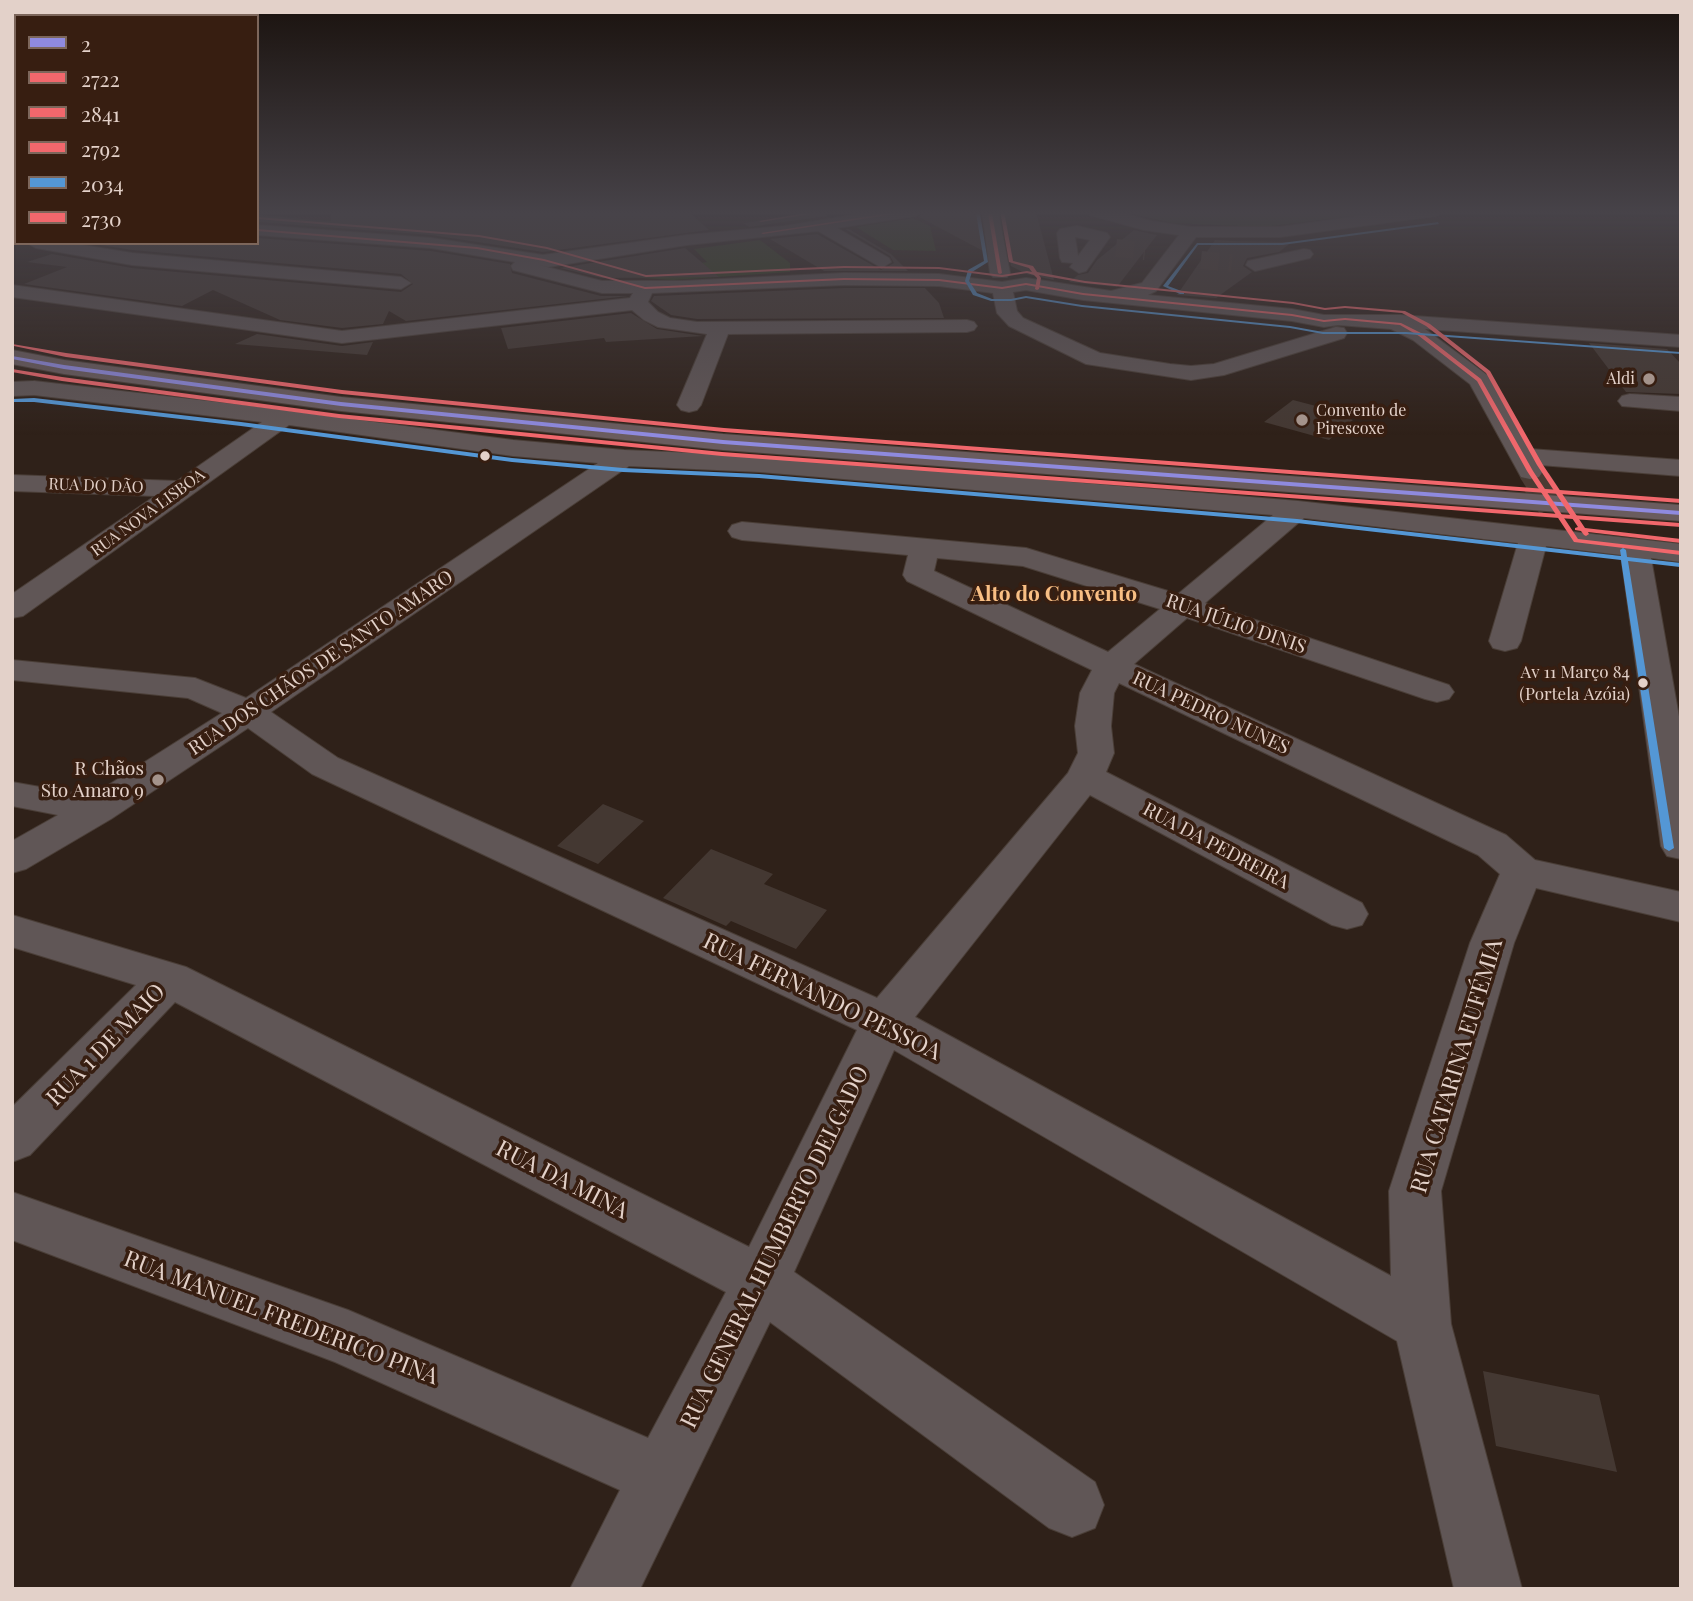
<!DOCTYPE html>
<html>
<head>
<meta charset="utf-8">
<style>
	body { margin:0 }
	#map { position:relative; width:1693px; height:1601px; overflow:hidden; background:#2f2119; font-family:"Playfair Display",serif }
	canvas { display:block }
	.frame { position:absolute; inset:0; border:14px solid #e3d1c9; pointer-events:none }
	.legend { position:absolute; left:14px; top:14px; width:245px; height:231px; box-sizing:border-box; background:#371e11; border:2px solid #7c665b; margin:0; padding:9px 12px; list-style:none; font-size:21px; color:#e3d1c9 }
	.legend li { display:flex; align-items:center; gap:14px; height:35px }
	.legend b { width:35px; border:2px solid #7c665b }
</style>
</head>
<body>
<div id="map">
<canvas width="1693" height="1601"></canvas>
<div class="frame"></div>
<ul class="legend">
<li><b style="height:9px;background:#8f8adf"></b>2</li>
<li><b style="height:9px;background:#f1676c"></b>2722</li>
<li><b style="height:9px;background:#f1676c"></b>2841</li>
<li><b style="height:9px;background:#f1676c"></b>2792</li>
<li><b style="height:9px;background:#5497d5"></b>2034</li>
<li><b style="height:9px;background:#f1676c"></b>2730</li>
</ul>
</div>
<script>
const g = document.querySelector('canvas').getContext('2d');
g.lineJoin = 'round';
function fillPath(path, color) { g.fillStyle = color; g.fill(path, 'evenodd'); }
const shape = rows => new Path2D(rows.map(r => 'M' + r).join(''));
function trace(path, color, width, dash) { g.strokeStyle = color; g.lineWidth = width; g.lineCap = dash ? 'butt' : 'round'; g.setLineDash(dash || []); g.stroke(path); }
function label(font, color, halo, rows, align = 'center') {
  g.font = font + ' "Playfair Display",serif'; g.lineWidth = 7; g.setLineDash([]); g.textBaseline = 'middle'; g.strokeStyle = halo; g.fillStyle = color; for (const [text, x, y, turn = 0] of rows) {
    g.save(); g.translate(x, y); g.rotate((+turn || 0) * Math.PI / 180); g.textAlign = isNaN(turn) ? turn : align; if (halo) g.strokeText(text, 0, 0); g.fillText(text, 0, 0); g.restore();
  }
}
fillPath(shape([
	[1119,211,1373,211,1378,213,1263,227,1172,223],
	[913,218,930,226,936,251,893,250,856,227],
	[760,240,790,263,790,272,673,280,628,277,636,273,707,262,694,249]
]), '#313f1a');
fillPath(shape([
	[331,211,688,211,709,230,543,252,431,235,257,222,257,215,331,221],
	[926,211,973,211,973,215,980,215,985,252,919,217],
	[820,212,828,216,749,227,743,223],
	[1036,212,1054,280,1026,274,1011,266,1001,214],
	[845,229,849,229,891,254,908,271,824,271,770,239,817,234,881,270,894,263,890,256],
	[1134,230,1157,235,1117,287,1069,282,1078,275,1088,273,1097,260],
	[257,238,431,251,510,264,512,273,601,296,628,296,406,321,389,311,383,324,342,328,280,320,213,290,182,306,24,284,67,267,27,262,52,254,132,268,401,292,413,284,401,274,132,250,88,243,257,243],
	[1215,240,1233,241,1292,242,1279,252,1247,258,1243,266,1252,272,1216,298,1177,295],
	[685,248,719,277,602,278,560,268],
	[844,288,925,288,939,303,944,318,697,319,671,315,651,301,654,296],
	[631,313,657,329,703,336,606,342,604,338,508,349,501,328],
	[257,334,342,346,373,342,367,355,235,344],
	[1589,343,1667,349,1681,364,1681,394,1626,392],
	[1293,400,1354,416,1350,419,1353,420,1329,440,1264,422],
	[603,804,644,821,598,864,557,846],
	[711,849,773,874,764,884,827,910,796,949,731,921,726,926,663,898],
	[1483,1371,1599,1395,1617,1472,1496,1446]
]), '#443832');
trace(shape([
	[1116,248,1145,251],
	[1201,260,1232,263]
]), '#4a3b33', 18, [18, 10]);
trace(shape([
	[1530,471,1537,482]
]), '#4a3b33', 24, [24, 12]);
trace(shape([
	[1536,481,1559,516]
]), '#4a3b33', 30, [30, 15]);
const minor = shape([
	[12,211,16,211,16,217,12,218,12,211],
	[880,211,923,211,915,216,837,228,889,258,891,262,882,268,818,231,687,245,548,267,539,265,602,281,682,281,844,273,939,274,1002,282,1026,278,1111,291,1142,283,1179,235,1144,230,1090,215,1088,211,1116,211,1151,221,1191,227,1280,227,1396,211,1444,211,1436,216,1280,237,1196,237,1156,291,1148,295,1292,309,1324,315,1400,315,1681,335,1681,347,1425,329,1487,375,1530,449,1681,460,1681,476,1540,465,1543,471,1539,477,1530,479,1521,477,1470,384,1413,340,1391,329,1338,325,1324,327,1292,321,1083,300,1026,290,1013,292,1017,311,1023,318,1100,353,1170,364,1191,366,1214,364,1336,327,1344,328,1347,333,1344,338,1224,375,1191,380,1086,364,1009,326,997,313,993,293,939,286,844,285,652,293,648,302,658,312,670,318,697,322,967,320,974,322,977,326,974,330,967,332,728,334,701,405,697,410,689,412,681,410,677,405,707,334,658,327,644,320,632,310,342,343,12,297,12,285,342,331,630,298,633,293,602,293,513,270,511,266,515,262,431,248,257,235,257,225,431,238,543,255,687,235,784,226,880,211],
	[982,211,998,211,1010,273,1007,277,993,277,990,273,982,211],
	[1077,226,1107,233,1110,237,1086,271,1079,273,1070,267,1073,263,1062,262,1060,258,1057,233,1060,229,1077,226],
	[1075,237,1090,240,1078,256,1075,237],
	[27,243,70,243,132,253,401,277,411,283,401,289,132,265,36,248,27,243],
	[1304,249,1310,250,1313,254,1310,258,1255,271,1246,265,1248,261,1304,249],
	[34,381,243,405,513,440,624,450,760,456,1298,501,1681,544,1681,562,1651,558,1681,728,1681,859,1667,856,1661,846,1621,555,1546,546,1521,641,1517,648,1505,651,1493,648,1489,641,1518,543,1304,518,1205,603,1449,685,1454,692,1449,699,1437,702,1425,699,1187,618,1134,664,1506,835,1535,860,1681,892,1681,922,1536,888,1514,943,1441,1191,1451,1324,1522,1589,1454,1589,1397,1341,894,1050,794,1272,1095,1482,1104,1505,1095,1528,1072,1537,1049,1528,770,1322,640,1589,570,1589,620,1490,335,1362,12,1240,12,1192,348,1310,648,1438,726,1292,175,1002,30,1155,12,1162,12,1107,136,985,12,947,12,915,186,967,749,1247,857,1030,312,774,248,728,111,819,26,869,12,873,12,841,58,815,12,806,12,782,91,796,222,713,188,698,12,680,12,660,195,678,246,698,598,463,513,456,289,425,23,616,12,618,12,594,155,496,12,491,12,475,177,481,262,422,34,395,12,396,12,382,34,381],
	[629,466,760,472,1273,515,1178,594,1026,548,742,522,732,525,728,531,732,537,742,540,908,555,903,575,907,581,1092,670,1080,693,1075,726,1078,753,1068,773,877,998,338,758,271,712,629,466],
	[937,558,1023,566,1160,609,1108,652,934,571,937,558],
	[1119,683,1478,855,1500,874,1470,943,1389,1191,1391,1276,915,1017,1090,795,1332,925,1347,929,1362,925,1368,914,1362,903,1106,772,1114,753,1111,726,1114,693,1119,683],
	[1630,394,1681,397,1681,411,1622,406,1618,401,1622,396,1630,394]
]);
const highway = shape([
	[12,350,64,360,341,397,723,434,1681,505,1681,521,723,450,341,411,64,374,12,364,12,350]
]);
trace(minor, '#4a3e37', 2);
trace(highway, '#4a3e37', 2);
fillPath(minor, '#605656');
fillPath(highway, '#6a5c5e');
fillPath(shape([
	[12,356,64,365,341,402,723,440,1681,511,1681,515,723,444,341,406,64,369,12,359,12,356]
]), '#8f8adf');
fillPath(shape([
	[903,211,915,211,763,234,761,233,903,211],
	[990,212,992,213,1002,273,1000,274,998,273,988,213,990,212],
	[257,229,477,247,544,259,645,287,844,278,939,279,1002,287,1026,283,1083,293,1292,314,1324,320,1345,318,1401,323,1423,334,1481,379,1533,471,1578,539,1681,551,1681,555,1574,542,1527,471,1477,381,1419,336,1400,325,1345,320,1324,322,1292,316,1083,295,1026,285,1002,289,939,281,844,280,645,289,544,261,477,249,257,231,257,229]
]), '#f1676c');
fillPath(shape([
	[12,369,62,377,339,414,722,452,1680,523,1681,527,722,456,339,418,62,381,12,372,12,369]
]), '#f1676c');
fillPath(shape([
	[12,344,66,353,342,390,724,428,1681,499,1681,503,724,432,342,394,66,357,14,346,12,346,12,344]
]), '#f1676c');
fillPath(shape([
	[978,212,980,213,988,262,972,272,969,281,977,293,992,299,1011,299,1026,296,1082,305,1290,326,1323,332,1406,332,1680,352,1681,354,1406,334,1323,334,1290,328,1082,307,1026,298,1011,301,991,301,973,295,965,281,968,270,984,261,976,213,978,212],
	[1438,222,1439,224,1282,245,1198,245,1168,286,1184,292,1184,294,1180,294,1163,286,1197,243,1282,243,1438,222],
	[34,398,241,422,512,458,623,468,759,474,1297,519,1621,556,1620,550,1623,548,1626,550,1627,557,1681,563,1680,567,1628,561,1674,848,1669,851,1664,848,1621,560,1297,523,759,478,623,472,512,462,241,426,34,402,12,402,13,399,34,398]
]), '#5497d5');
fillPath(shape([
	[817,211,829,211,761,222,759,221,817,211],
	[1000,211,1004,211,1013,261,1033,266,1037,272,1085,281,1293,302,1325,308,1345,306,1405,311,1430,324,1490,371,1543,465,1585,528,1681,539,1681,543,1588,532,1589,534,1586,536,1584,535,1581,531,1575,530,1575,528,1578,527,1537,465,1486,373,1426,326,1402,313,1345,308,1325,310,1293,304,1085,283,1039,275,1041,278,1039,289,1037,290,1035,289,1037,278,1034,275,1027,273,1002,277,939,269,844,268,646,277,547,249,479,237,257,219,258,217,479,235,547,247,646,275,844,266,939,267,1002,275,1027,271,1032,272,1029,268,1009,262,1000,211]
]), '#f1676c');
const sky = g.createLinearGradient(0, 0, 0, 435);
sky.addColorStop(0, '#1a120e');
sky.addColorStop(0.49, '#474349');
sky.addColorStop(1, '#47434900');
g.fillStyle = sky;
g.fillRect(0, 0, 1693, 435);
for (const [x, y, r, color] of [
	[1649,379,7,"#a4938b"],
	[1302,420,7,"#a4938b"],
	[485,456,6,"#e3d1c9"],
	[1643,683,6,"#e3d1c9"],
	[158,780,7,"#a4938b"]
]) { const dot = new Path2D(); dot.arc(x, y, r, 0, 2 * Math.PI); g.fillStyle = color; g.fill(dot); trace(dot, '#371e11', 2.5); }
label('16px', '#e3d1c9', '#371e11', [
	["Aldi",1635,379],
	["Convento de",1316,411,"left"],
	["Pirescoxe",1316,429,"left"]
], 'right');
label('16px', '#e3d1c9', '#371e11', [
	["RUA DO DÃO",96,486,2],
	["RUA NOVA LISBOA",148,513,-36]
]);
label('17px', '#e3d1c9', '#371e11', [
	["Av 11 Março 84",1630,673],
	["(Portela Azóia)",1630,695]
], 'right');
label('19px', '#e3d1c9', '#371e11', [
	["RUA JÚLIO DINIS",1236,624,19],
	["RUA DOS CHÃOS DE SANTO AMARO",321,663,-34],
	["RUA PEDRO NUNES",1211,713,25],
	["RUA DA PEDREIRA",1216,846,28]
]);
label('19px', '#e3d1c9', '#371e11', [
	["R Chãos",144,769],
	["Sto Amaro 9",144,791]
], 'right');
label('bold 21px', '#f9bf84', '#371e11', [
	["Alto do Convento",1054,594]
]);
label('23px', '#e3d1c9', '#371e11', [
	["RUA FERNANDO PESSOA",822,997,26],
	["RUA 1 DE MAIO",106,1045,-46],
	["RUA CATARINA EUFÉMIA",1457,1066,-73],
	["RUA DA MINA",562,1180,27],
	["RUA GENERAL HUMBERTO DELGADO",775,1247,-64],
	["RUA MANUEL FREDERICO PINA",281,1318,21]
]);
</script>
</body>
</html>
